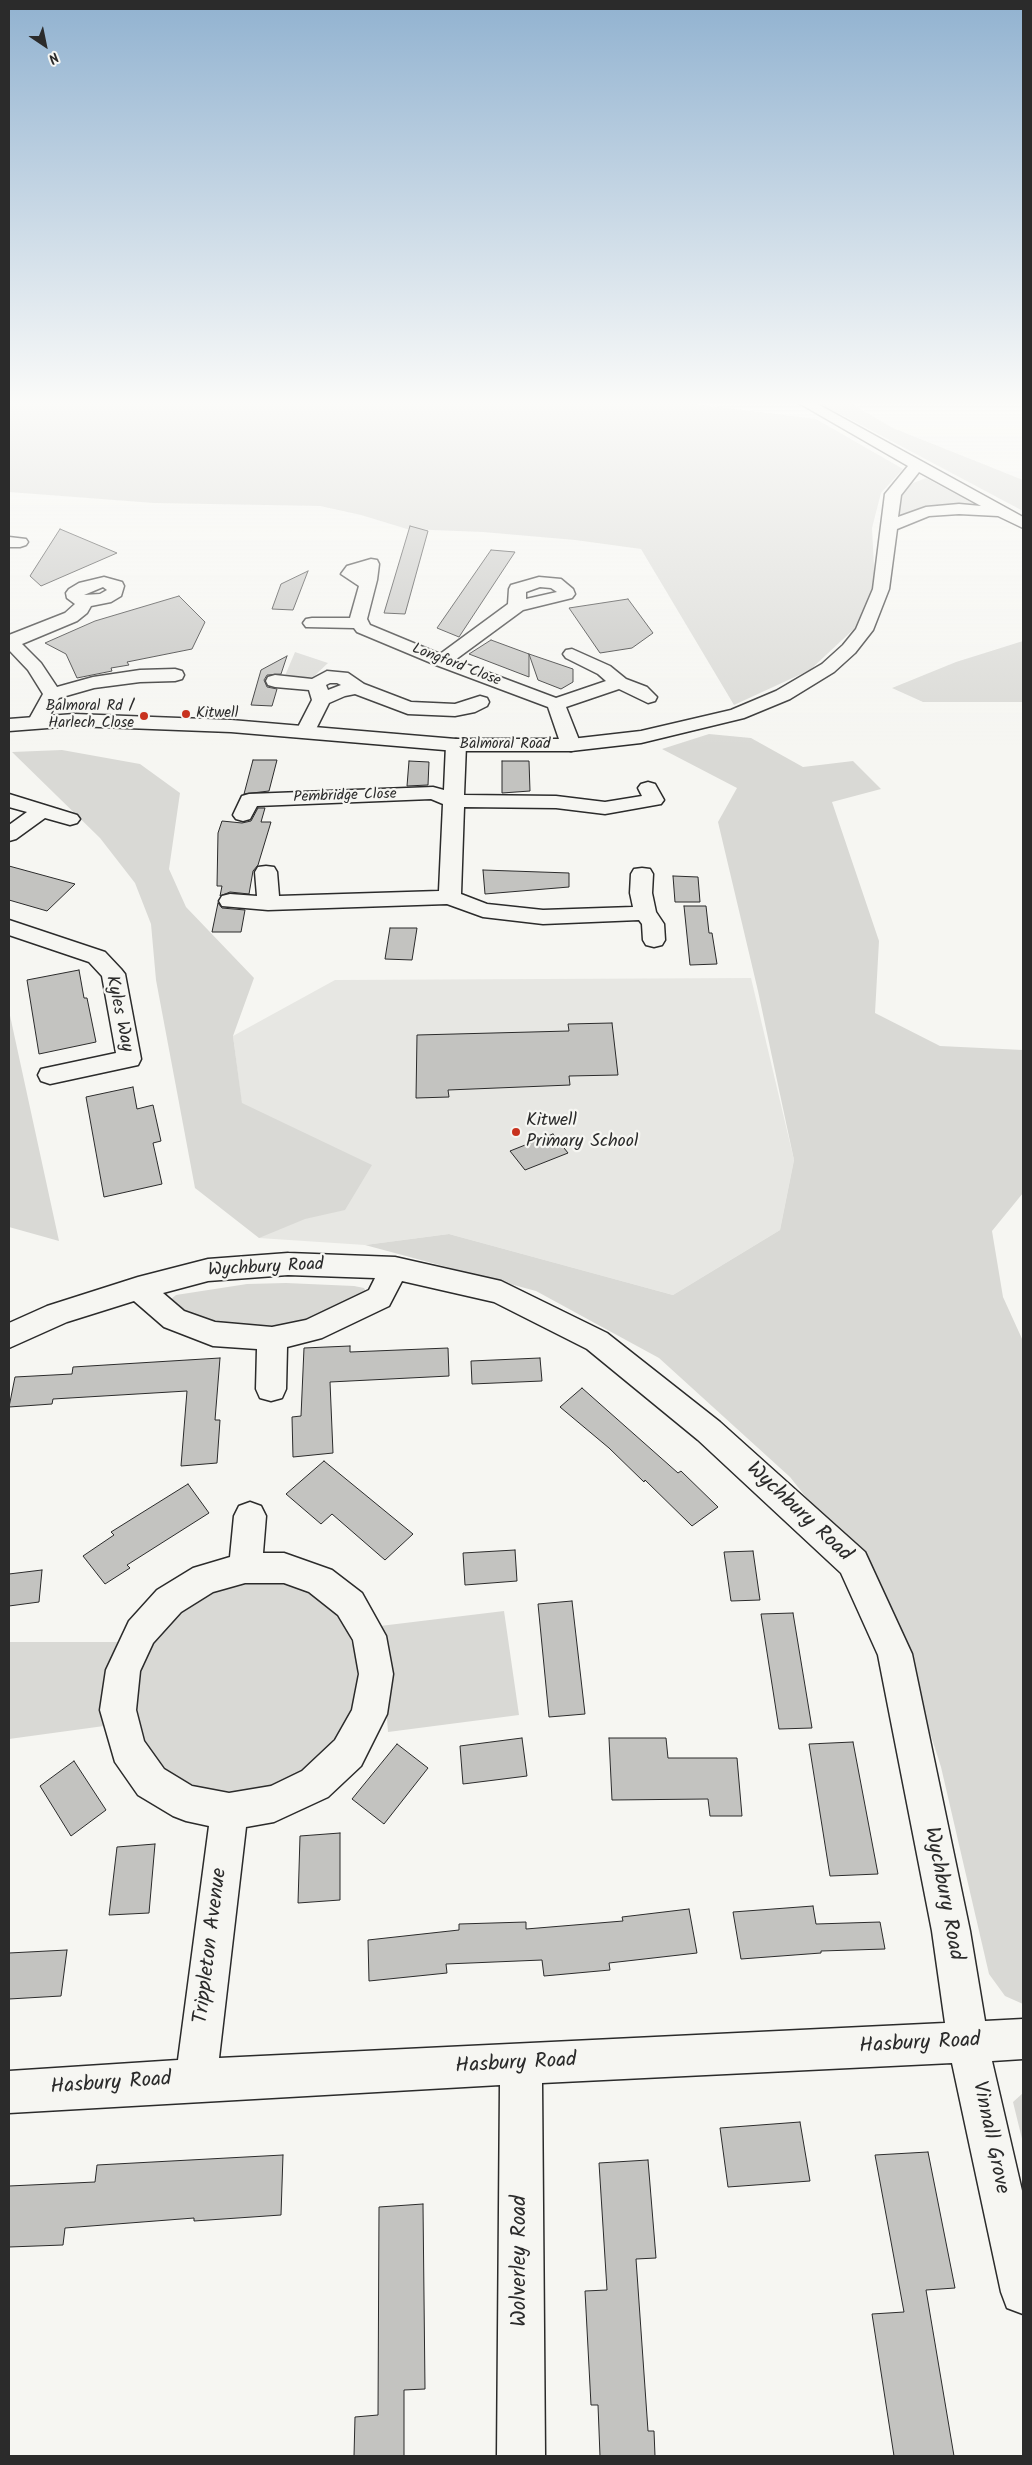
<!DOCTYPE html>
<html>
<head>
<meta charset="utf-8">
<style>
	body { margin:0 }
	#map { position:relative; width:1032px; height:2465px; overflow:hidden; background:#f6f6f2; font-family:Kalam,sans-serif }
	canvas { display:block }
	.frame { position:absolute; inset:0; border:10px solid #2b2b2b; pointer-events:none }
	.north { position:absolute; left:20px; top:20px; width:50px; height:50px; -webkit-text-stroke:4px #f6f6f2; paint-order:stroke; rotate:146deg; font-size:14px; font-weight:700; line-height:20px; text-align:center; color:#2b2b2b }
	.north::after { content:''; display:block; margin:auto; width:18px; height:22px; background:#2b2b2b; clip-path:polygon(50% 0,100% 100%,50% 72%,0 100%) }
</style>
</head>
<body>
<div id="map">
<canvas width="1032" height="2465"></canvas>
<div class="frame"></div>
<div class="north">N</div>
</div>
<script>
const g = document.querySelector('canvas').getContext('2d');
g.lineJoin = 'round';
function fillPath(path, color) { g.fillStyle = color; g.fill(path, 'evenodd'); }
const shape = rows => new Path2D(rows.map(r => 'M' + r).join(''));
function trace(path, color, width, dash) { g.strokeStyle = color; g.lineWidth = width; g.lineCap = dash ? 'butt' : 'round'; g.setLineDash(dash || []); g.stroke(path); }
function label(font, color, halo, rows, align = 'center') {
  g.font = font + ' Kalam,sans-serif'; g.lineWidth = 4.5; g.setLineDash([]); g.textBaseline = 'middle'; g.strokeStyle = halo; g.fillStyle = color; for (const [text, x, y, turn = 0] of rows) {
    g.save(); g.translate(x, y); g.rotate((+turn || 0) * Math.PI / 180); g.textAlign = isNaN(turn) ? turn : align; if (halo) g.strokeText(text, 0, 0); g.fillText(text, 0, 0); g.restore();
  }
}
fillPath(shape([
	[751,978,794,1160,780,1230,673,1295,449,1234,365,1245,259,1238,233,1036,335,980]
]), '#e7e7e3');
fillPath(shape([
	[9,402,677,402,816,419,903,469,881,493,872,528,875,586,856,627,810,670,734,705,641,549,575,540,483,532,407,529,361,515,320,506,154,503,9,492],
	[818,402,848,402,893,428,1023,480,1023,511],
	[926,478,976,505,899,519,901,498,904,491,913,483],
	[1023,641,1023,702,923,702,892,688,956,662],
	[295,652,328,663,309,681,284,678],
	[709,734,751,738,803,767,853,761,881,789,832,802,879,941,875,1013,940,1046,1023,1050,1023,1193,992,1231,1003,1297,1023,1341,1023,2004,1005,1996,989,1974,941,1767,888,1601,790,1477,659,1358,536,1291,365,1245,449,1234,673,1295,780,1230,794,1160,758,991,718,822,737,788,662,749],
	[62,750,140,764,180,793,169,869,186,907,254,978,233,1036,242,1103,372,1165,345,1210,305,1219,259,1238,195,1188,156,980,151,924,135,883,100,838,12,752],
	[9,1011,59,1241,9,1227],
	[286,1283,354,1286,364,1288,366,1292,336,1314,260,1330,208,1325,171,1305,171,1299,176,1295,247,1284],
	[266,1580,298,1587,326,1603,346,1627,357,1657,357,1690,346,1724,321,1756,288,1780,249,1792,209,1791,174,1777,148,1751,135,1719,134,1682,147,1647,170,1617,199,1596,232,1583],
	[504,1611,519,1715,388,1732,380,1626],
	[9,1642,117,1642,104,1726,9,1739],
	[1023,2093,1023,2143,1013,2102]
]), '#d9d9d5');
const building = shape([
	[410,526,428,531,405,614,384,613,410,526],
	[60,529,117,553,41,586,30,576,60,529],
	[491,550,515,552,459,637,437,628,491,550],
	[308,571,293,610,272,609,281,584,308,571],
	[179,596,205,622,192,649,127,662,129,665,111,668,112,671,77,678,66,654,45,643,95,621,179,596],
	[628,599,653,633,632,648,600,653,569,608,628,599],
	[491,640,529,654,529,677,469,654,491,640],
	[529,654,573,669,573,682,561,689,538,680,529,654],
	[287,656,281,674,267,675,264,680,267,687,277,689,272,706,251,705,261,670,287,656],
	[253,760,277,760,269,791,244,794,253,760],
	[409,761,429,762,428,785,407,786,409,761],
	[502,761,529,761,530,791,502,793,502,761],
	[258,808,265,808,261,822,271,822,258,865,253,871,249,894,230,892,220,896,222,886,217,886,218,833,222,821,242,823,251,821,258,808],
	[9,866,75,884,47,911,9,900,9,866],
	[483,870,569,873,569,887,485,894,483,870],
	[673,876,698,877,700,902,675,902,673,876],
	[218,903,222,908,245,910,241,932,212,932,218,903],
	[684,906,706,906,709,933,712,933,717,964,690,965,684,906],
	[390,928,417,928,412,960,385,959,390,928],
	[79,970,84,998,87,998,96,1042,39,1054,27,980,79,970],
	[612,1023,618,1075,569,1076,570,1085,448,1090,449,1097,416,1098,417,1035,569,1031,568,1024,612,1023],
	[133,1087,137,1109,153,1105,161,1141,153,1143,162,1184,104,1197,86,1097,133,1087],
	[553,1134,568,1153,525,1170,510,1151,553,1134],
	[350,1346,350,1352,448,1348,449,1376,330,1382,333,1453,293,1457,292,1417,301,1416,304,1348,350,1346],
	[220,1358,215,1420,220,1420,217,1463,181,1466,187,1391,53,1399,52,1404,9,1407,15,1377,72,1374,73,1367,220,1358],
	[540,1358,542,1381,472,1384,471,1361,540,1358],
	[582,1388,678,1473,681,1471,718,1507,692,1526,645,1480,644,1482,609,1448,560,1407,582,1388],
	[324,1461,413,1534,385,1560,332,1514,321,1524,286,1494,324,1461],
	[188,1484,209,1513,127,1565,130,1568,105,1584,83,1556,114,1535,111,1532,188,1484],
	[515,1550,517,1581,465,1585,463,1553,515,1550],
	[753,1551,760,1600,731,1601,724,1552,753,1551],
	[42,1570,39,1602,9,1606,9,1574,42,1570],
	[572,1601,585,1714,549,1717,538,1604,572,1601],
	[793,1613,812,1728,779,1729,761,1614,793,1613],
	[522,1738,527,1776,463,1784,460,1746,522,1738],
	[609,1738,666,1738,668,1758,737,1758,742,1816,710,1816,708,1799,612,1800,609,1738],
	[853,1742,878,1874,830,1876,809,1744,853,1742],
	[397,1744,428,1768,384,1824,352,1799,397,1744],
	[74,1761,106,1810,71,1836,40,1786,74,1761],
	[340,1833,340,1900,298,1903,300,1836,340,1833],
	[155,1844,149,1913,109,1915,117,1847,155,1844],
	[813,1906,816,1924,880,1922,885,1949,821,1951,821,1953,741,1959,733,1912,813,1906],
	[689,1909,697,1953,609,1963,610,1970,544,1976,542,1960,446,1964,447,1973,369,1981,368,1940,459,1930,459,1924,526,1922,526,1929,623,1921,622,1917,689,1909],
	[67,1950,61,1996,9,1999,9,1953,67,1950],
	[800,2122,810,2181,728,2187,720,2128,800,2122],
	[928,2152,955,2288,926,2290,954,2456,894,2456,872,2314,904,2312,875,2155,928,2152],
	[283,2155,281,2215,194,2221,194,2218,65,2228,63,2245,9,2247,9,2186,95,2182,97,2165,283,2155],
	[648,2160,656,2258,636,2259,648,2431,654,2431,655,2456,600,2456,598,2405,591,2405,585,2291,607,2290,599,2163,648,2160],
	[423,2204,425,2389,404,2390,404,2456,354,2456,355,2417,378,2415,379,2207,423,2204]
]);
fillPath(building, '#c3c3c0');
trace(building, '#2b2b2b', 1);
const minor = shape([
	[9,537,26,539,28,542,26,545,20,547,9,547,9,537],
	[371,559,377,560,379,564,377,580,367,619,370,625,440,654,508,604,509,589,511,585,539,577,561,579,573,589,575,594,572,598,523,610,455,660,556,698,606,681,598,674,566,658,563,654,566,650,572,649,610,666,626,679,647,687,657,697,655,701,648,703,619,689,566,707,581,745,578,749,571,751,564,749,561,745,548,707,436,665,357,632,354,628,306,627,303,623,306,619,312,618,350,618,359,586,341,574,347,566,371,559],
	[540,587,551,588,557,592,526,599,526,592,540,587],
	[104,577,122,582,124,586,121,596,111,602,91,606,87,613,77,621,22,644,41,663,57,687,93,677,140,670,175,669,182,671,184,675,182,679,175,681,140,682,94,688,59,698,45,725,31,725,28,721,43,694,28,670,9,650,9,635,65,613,75,604,67,598,66,593,69,589,79,583,104,577],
	[103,587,107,590,100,594,84,595,103,587],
	[327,671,348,673,364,684,411,702,455,704,480,696,487,698,489,702,487,706,475,712,455,716,408,714,355,694,345,696,329,703,312,737,298,737,295,733,312,700,309,690,275,687,268,685,266,681,268,677,275,675,312,679,327,671],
	[330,683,337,683,341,685,328,690,326,685,330,683],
	[456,739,463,741,466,745,464,795,556,796,605,802,642,796,638,788,641,784,648,782,655,784,664,800,661,804,605,814,556,808,464,807,461,894,487,904,543,910,633,907,630,893,631,874,634,869,642,868,650,869,653,874,652,893,656,912,664,924,665,940,662,945,654,947,646,945,643,940,642,924,639,920,543,924,483,917,447,904,268,910,222,906,219,901,222,896,230,894,257,896,255,872,258,867,266,866,274,867,277,872,279,896,439,891,443,804,431,799,257,806,250,819,243,821,236,819,233,815,242,796,249,794,433,787,444,790,446,745,449,741,456,739],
	[9,794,77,815,80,819,77,823,70,825,45,818,16,839,9,841,9,825,27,812,9,807,9,794],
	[9,920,105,952,121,969,125,974,141,1059,138,1065,50,1084,41,1081,38,1075,41,1069,116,1053,102,976,89,962,9,935,9,920],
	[288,1253,395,1257,501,1281,607,1333,720,1422,865,1552,912,1654,970,1931,985,2021,1023,2019,1023,2059,992,2061,1023,2195,1023,2314,1007,2308,1001,2292,952,2063,542,2083,545,2456,497,2456,500,2085,9,2113,9,2071,178,2060,209,1826,186,1821,173,1816,138,1795,115,1762,100,1710,106,1670,129,1621,157,1590,193,1568,230,1557,234,1516,239,1506,250,1502,261,1506,266,1516,263,1553,284,1553,332,1570,362,1593,386,1636,393,1674,387,1714,361,1766,328,1797,274,1822,246,1827,219,2058,945,2023,932,1931,878,1655,841,1573,698,1440,587,1349,494,1302,402,1281,389,1306,322,1338,287,1347,286,1389,282,1398,271,1401,260,1398,256,1389,257,1349,213,1346,164,1327,134,1301,67,1322,9,1348,9,1323,47,1306,138,1277,208,1259,288,1253],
	[288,1275,375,1278,369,1290,306,1320,272,1327,215,1322,184,1311,163,1293,208,1281,288,1275],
	[245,1583,284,1583,309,1592,338,1615,353,1640,359,1674,352,1710,335,1740,302,1771,271,1786,229,1793,192,1786,164,1769,144,1741,136,1710,140,1671,153,1643,181,1612,213,1592,245,1583]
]);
const tertiary = shape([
	[797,402,814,402,1023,517,1023,528,998,516,959,514,929,516,897,529,889,589,873,630,855,653,834,672,790,699,744,718,641,743,571,751,456,751,231,732,74,726,9,731,9,719,74,714,231,720,456,739,571,739,641,731,731,710,776,691,822,664,843,645,856,629,873,589,885,494,908,466,797,402],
	[919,472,981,506,959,504,926,507,898,517,901,495,919,472]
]);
trace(minor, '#2b2b2b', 3);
trace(tertiary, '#2b2b2b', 3);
fillPath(minor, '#f6f6f2');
fillPath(tertiary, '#f6f6f2');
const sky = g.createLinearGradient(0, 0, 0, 747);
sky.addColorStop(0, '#91b2d0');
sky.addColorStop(0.54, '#fbfbf9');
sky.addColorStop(1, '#fbfbf900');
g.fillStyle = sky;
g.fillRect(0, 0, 1032, 747);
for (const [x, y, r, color] of [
	[186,714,5,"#c8321e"],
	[144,716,5,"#c8321e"],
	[516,1132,5,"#c8321e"]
]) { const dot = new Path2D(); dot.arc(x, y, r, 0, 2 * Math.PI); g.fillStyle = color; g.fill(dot); trace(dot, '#f6f6f2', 2); }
label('15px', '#2b2b2b', '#f6f6f2', [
	["Longford Close",456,666,21],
	["Balmoral Road",505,745],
	["Pembridge Close",345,797,-2]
]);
label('15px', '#2b2b2b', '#f6f6f2', [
	["Balmoral Rd /",134,707],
	["Harlech Close",134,724],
	["Kitwell",196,714,"left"]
], 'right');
label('18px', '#2b2b2b', '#f6f6f2', [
	["Kyles Way",118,1014,78],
	["Wychbury Road",266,1269,-3]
]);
label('18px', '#2b2b2b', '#f6f6f2', [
	["Kitwell",526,1122],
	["Primary School",526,1143]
], 'left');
label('21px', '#2b2b2b', '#f6f6f2', [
	["Wychbury Road",798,1513,43],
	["Wychbury Road",942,1894,79],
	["Trippleton Avenue",212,1946,-83],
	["Hasbury Road",920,2045,-3],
	["Hasbury Road",516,2065,-3],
	["Hasbury Road",111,2085,-4],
	["Vinnall Grove",989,2138,78],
	["Wolverley Road",521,2261,-90]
]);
</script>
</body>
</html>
